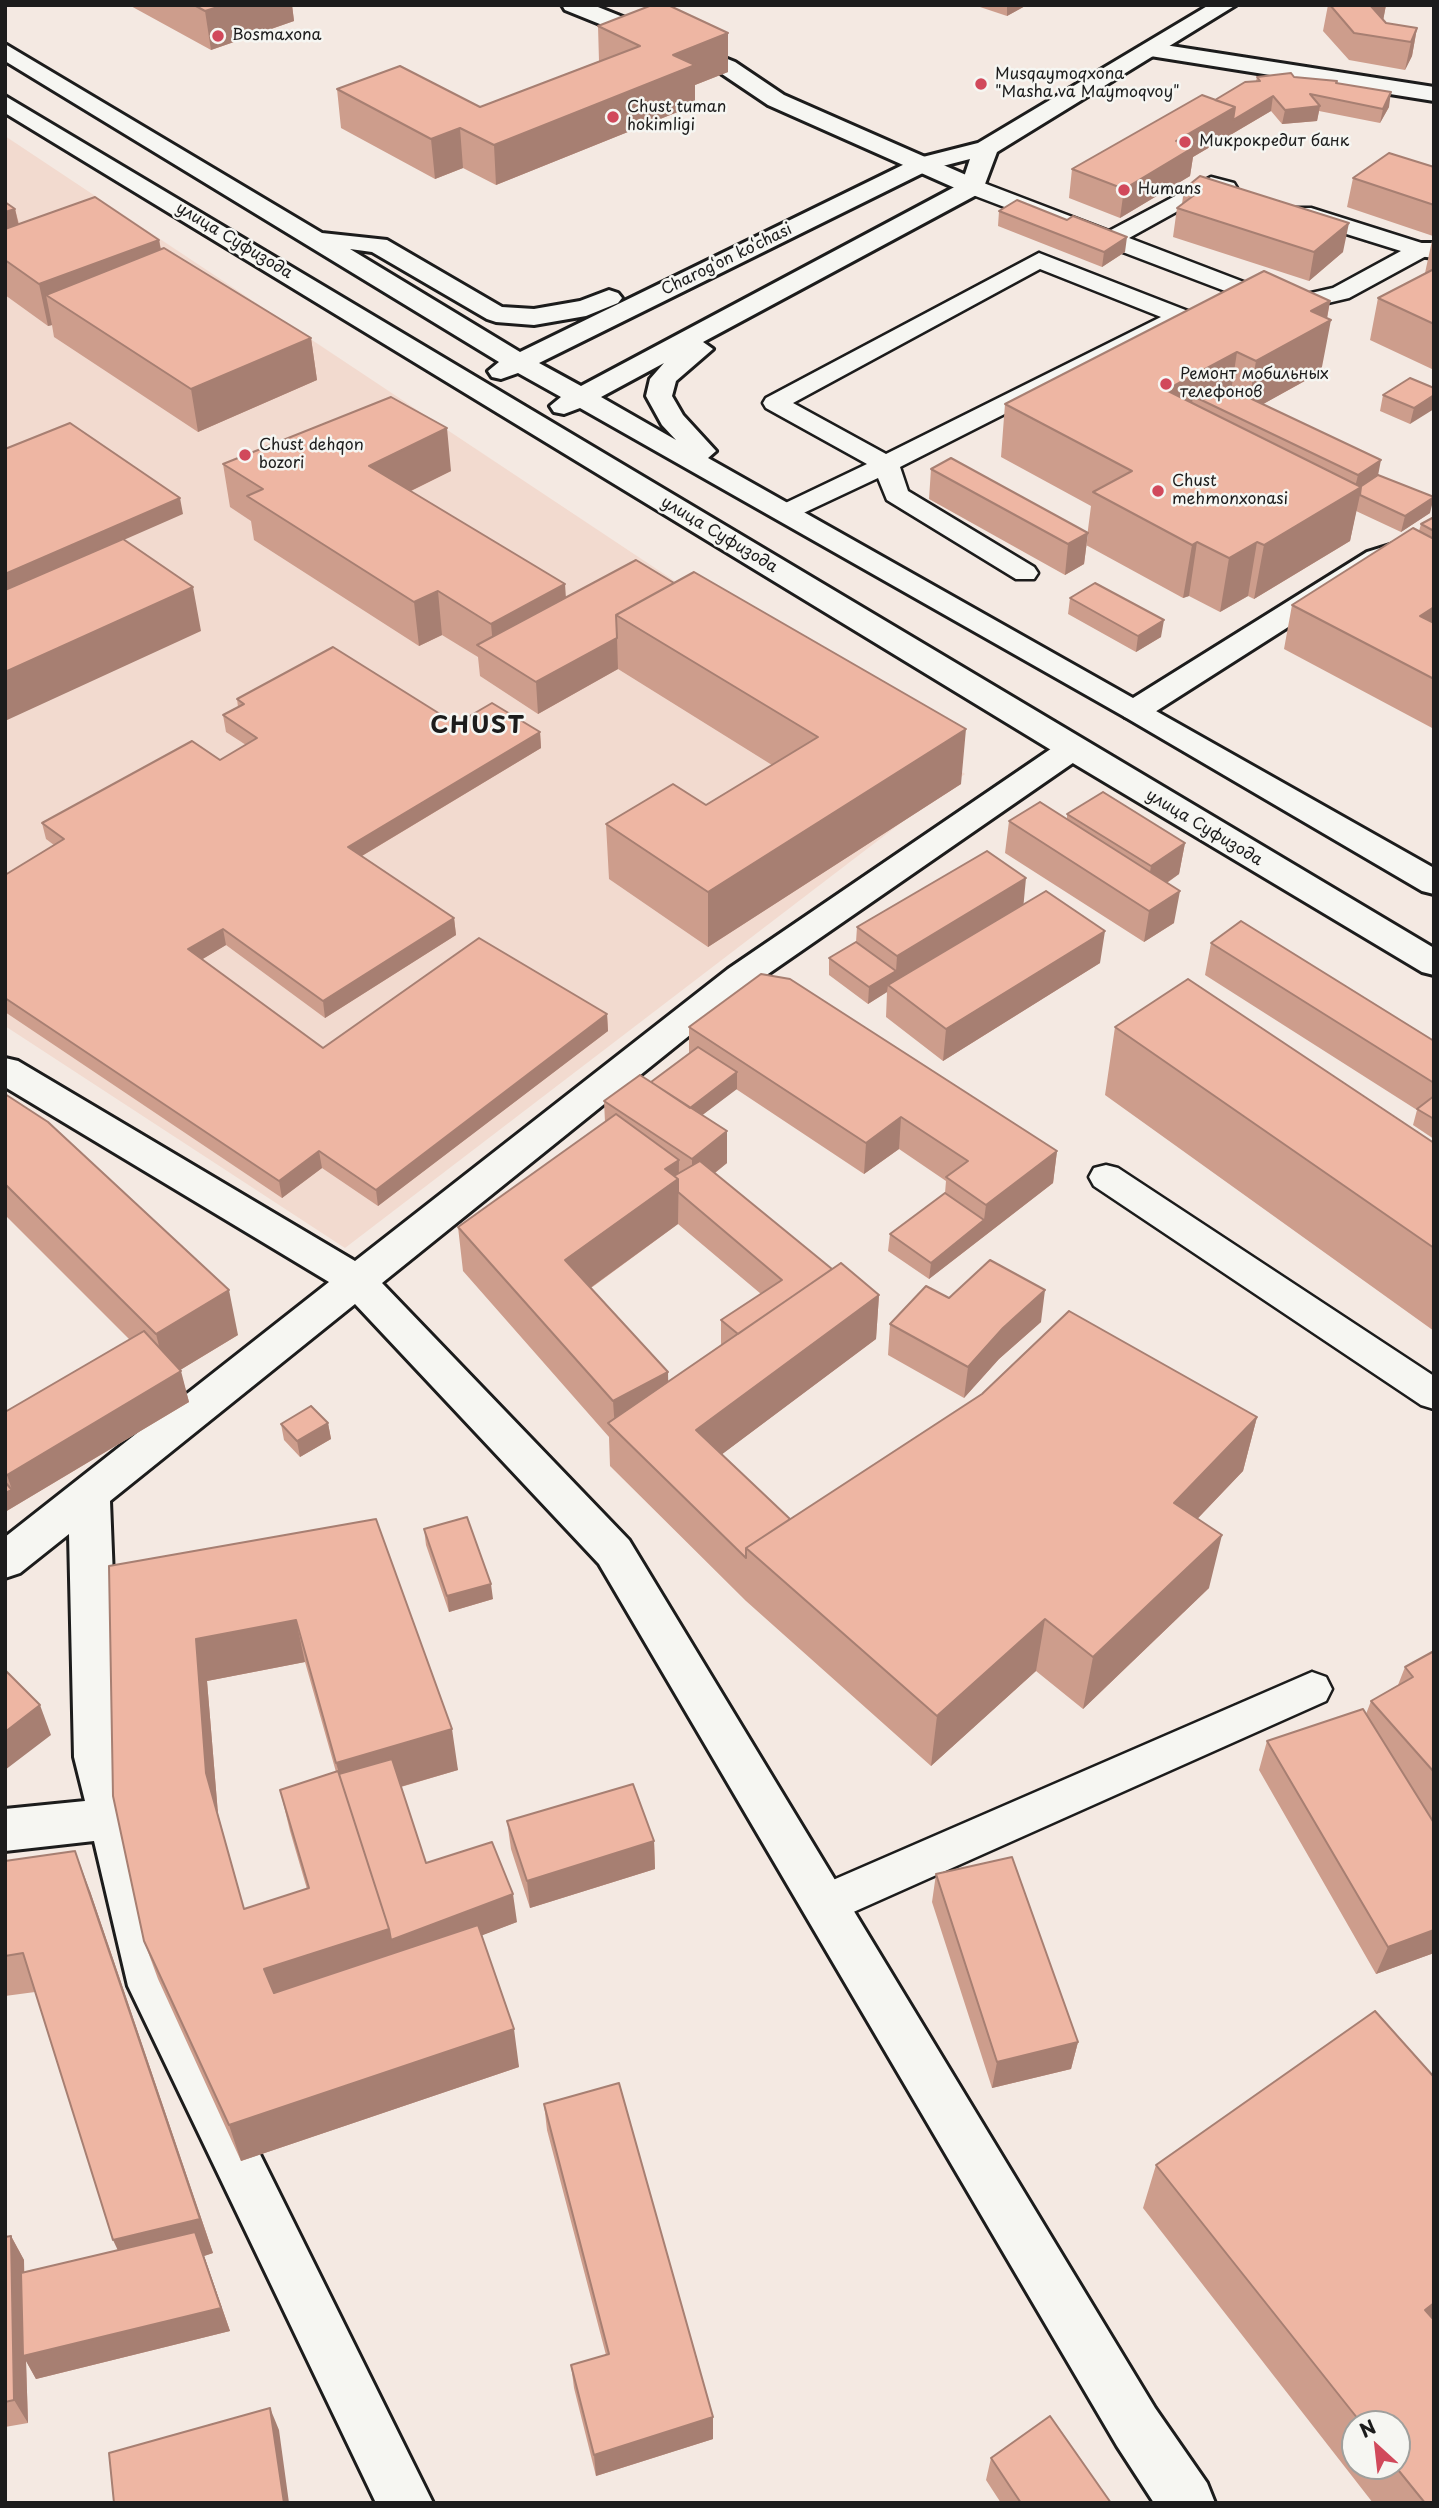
<!DOCTYPE html>
<html>
<head>
<meta charset="utf-8">
<style>
	body { margin:0 }
	#map { position:relative; width:1439px; height:2508px; overflow:hidden; background:#f4e9e2; font-family:"Playpen Sans",sans-serif }
	canvas { display:block }
	.frame { position:absolute; inset:0; border:7px solid #1c1c1c; pointer-events:none }
	.north { position:absolute; left:1341px; top:2410px; width:70px; height:70px; box-sizing:border-box; background:#f6f6f2; border:2px solid #9f9f9c; border-radius:50%; rotate:333deg; font-size:19px; font-weight:700; line-height:28px; text-align:center; color:#1c1c1c }
	.north::after { content:''; display:block; margin:auto; width:24px; height:32px; background:#d1495b; clip-path:polygon(50% 0,100% 100%,50% 72%,0 100%) }
</style>
</head>
<body>
<div id="map">
<canvas width="1439" height="2508"></canvas>
<div class="frame"></div>
<div class="north">N</div>
</div>
<script>
const g = document.querySelector('canvas').getContext('2d');
g.lineJoin = 'round';
function fillPath(path, color) { g.fillStyle = color; g.fill(path, 'evenodd'); }
const shape = rows => new Path2D(rows.map(r => 'M' + r).join(''));
function trace(path, color, width, dash) { g.strokeStyle = color; g.lineWidth = width; g.lineCap = dash ? 'butt' : 'round'; g.setLineDash(dash || []); g.stroke(path); }
function label(font, color, halo, rows, align = 'center') {
  g.font = font + ' "Playpen Sans",sans-serif'; g.lineWidth = 5; g.setLineDash([]); g.textBaseline = 'middle'; g.strokeStyle = halo; g.fillStyle = color; for (const [text, x, y, turn = 0] of rows) {
    g.save(); g.translate(x, y); g.rotate((+turn || 0) * Math.PI / 180); g.textAlign = isNaN(turn) ? turn : align; if (halo) g.strokeText(text, 0, 0); g.fillText(text, 0, 0); g.restore();
  }
}
fillPath(shape([
	[5,136,965,774,345,1248,5,1026]
]), '#f2dacf');
const lane = shape([
	[1211,177,1234,183,1237,188,1226,195,1214,191,1129,238,1249,284,1298,296,1333,288,1401,251,1295,218,1292,213,1295,208,1311,208,1428,245,1431,250,1428,255,1349,298,1298,310,1233,294,965,192,962,187,973,180,981,182,1109,231,1211,177],
	[1039,253,1188,311,1192,316,1188,321,900,467,908,491,1034,567,1038,573,1034,579,1016,579,887,500,878,478,795,517,777,517,773,512,777,507,867,464,766,408,763,403,766,398,1039,253],
	[1040,269,1161,317,886,454,793,403,1040,269],
	[1106,1165,1118,1168,1434,1376,1434,1409,1421,1405,1094,1186,1089,1177,1094,1168,1106,1165],
	[1312,1672,1326,1677,1332,1689,1326,1701,840,1918,825,1924,810,1918,804,1904,810,1890,1312,1672]
]);
const street = shape([
	[562,5,593,5,735,62,784,95,982,182,985,187,982,192,964,192,768,105,719,72,565,10,562,5],
	[1152,43,1434,87,1434,101,1144,55,1141,50,1144,45,1152,43],
	[1420,243,1434,243,1434,258,1411,255,1408,250,1411,245,1420,243],
	[1396,543,1434,553,1434,571,1397,561,1387,564,1147,717,1136,719,1125,717,1120,710,1125,703,1367,552,1396,543],
	[1072,739,1083,742,1088,749,1083,756,752,985,382,1283,629,1540,1155,2408,1207,2483,1215,2503,1154,2503,1117,2446,599,1564,355,1304,110,1501,120,1757,175,1983,433,2503,376,2503,128,1986,94,1841,5,1851,5,1809,85,1801,74,1757,69,1534,20,1573,5,1578,5,1537,329,1282,5,1087,5,1058,18,1061,355,1261,728,969,1061,742,1072,739]
]);
const secondary = shape([
	[1209,5,1236,5,997,152,982,192,703,342,713,349,676,381,672,396,683,415,716,451,708,458,1434,868,1434,894,1422,891,1125,717,580,408,564,414,554,412,550,406,561,397,518,373,501,379,492,377,488,371,499,362,5,61,5,44,322,233,387,240,502,307,534,309,580,301,609,290,618,293,622,298,618,303,586,316,534,325,496,322,487,319,372,252,350,249,520,352,915,159,978,143,1209,5],
	[970,159,962,183,581,386,539,363,931,169,970,159],
	[664,363,650,379,646,396,662,425,676,440,601,397,664,363],
	[5,96,1434,948,1434,975,1422,972,1061,756,5,113,5,96]
]);
trace(lane, '#1c1c1c', 5);
trace(street, '#1c1c1c', 6);
trace(secondary, '#1c1c1c', 6);
fillPath(lane, '#f6f6f2');
fillPath(street, '#f6f6f2');
fillPath(secondary, '#f6f6f2');
fillPath(shape([
	[129,5,292,5,294,21,211,50],
	[974,5,1027,5,1007,16],
	[1328,5,1386,5,1383,20,1386,23,1417,28,1412,56,1405,70,1349,60,1323,31],
	[598,26,728,72,695,85,695,105,496,185,463,168,435,179,341,128,337,89,480,107,599,61],
	[1257,77,1294,77,1337,81,1337,83,1389,107,1380,123,1319,111,1317,121,1282,124,1271,111,1193,157,1190,176,1120,218,1069,198,1072,169,1215,100,1256,81],
	[1434,167,1434,370,1370,340,1378,298,1425,273,1433,236,1347,207,1353,178],
	[1200,176,1343,252,1309,281,1173,237,1177,208,1182,204,1184,189],
	[5,202,15,209,19,224,159,240,161,249,311,338,317,380,198,432,54,337,52,325,48,326,5,295],
	[999,211,1125,252,1102,267,998,226],
	[1330,301,1327,319,1321,372,1263,404,1378,475,1430,513,1401,532,1356,511,1350,541,1254,599,1248,596,1220,612,1189,596,1183,598,1086,545,1091,506,1001,457,1005,404],
	[1434,388,1410,424,1380,411,1383,395],
	[223,464,451,471,411,491,566,597,636,560,961,784,708,947,609,879,606,824,706,805,772,765,618,669,538,714,480,676,478,657,442,635,419,646,254,540,251,521,230,507],
	[931,469,1088,533,1084,564,1065,575,929,499],
	[1434,517,1434,729,1284,649,1292,605,1419,531,1421,524],
	[1070,598,1161,637,1136,652,1068,614],
	[237,699,456,724,540,732,541,748,362,856,454,918,456,935,325,1018,226,945,201,960,323,1048,607,1014,608,1031,378,1206,322,1168,282,1198,5,1012,5,875,54,845,46,839,42,823,220,760,246,745,226,732,223,715,238,707],
	[1067,814,1185,843,1179,874,1167,883,1174,923,1144,942,1005,853,1009,821,1067,819],
	[1023,905,1100,963,943,1061,886,1017,887,992,868,1004,829,975,829,958,856,942,857,927],
	[1211,943,1434,1041,1434,1139,1413,1125,1417,1110,1205,975],
	[689,1027,1057,1151,1053,1183,929,1279,888,1251,890,1234,945,1193,946,1181,899,1149,864,1174,736,1089,702,1115,727,1131,727,1163,715,1173,832,1269,879,1295,876,1339,722,1454,790,1519,1257,1417,1243,1471,1197,1519,1209,1588,1083,1709,1036,1671,931,1766,746,1601,610,1466,609,1437,463,1271,458,1227,605,1122,604,1101,651,1082,689,1054],
	[678,1224,761,1294,721,1320,721,1345,668,1382,668,1372,591,1288],
	[1115,1027,1434,1143,1434,1331,1105,1095],
	[5,1094,238,1335,180,1370,189,1402,5,1512,5,1412,130,1340,5,1215],
	[949,1298,1041,1322,999,1359,964,1398,888,1355,890,1324],
	[328,1423,331,1439,300,1457,284,1440,281,1424],
	[376,1519,458,1770,401,1787,426,1863,517,1922,482,1935,519,2067,241,2161,158,1979,144,1941,109,1566],
	[305,1662,336,1772,280,1790,290,1831,307,1889,244,1909,218,1814,207,1681],
	[424,1529,493,1599,449,1612,426,1545],
	[1434,1651,1434,1953,1376,1974,1259,1770,1267,1741,1366,1714,1371,1701,1398,1685,1405,1667],
	[507,1821,654,1841,655,1869,530,1908,511,1849],
	[5,1861,90,1891,213,2253,204,2256,230,2331,36,2379,26,2361,28,2423,5,2427,5,2237,11,2236,24,2260,24,2272,118,2250,35,1992,5,1996],
	[936,1874,1078,2042,1071,2069,992,2088,932,1902],
	[1375,2011,1434,2077,1434,2503,1373,2503,1143,2208,1156,2165],
	[1355,2424,1397,2424,1397,2466,1355,2466],
	[544,2104,713,2417,713,2439,596,2476,574,2388,571,2365,606,2355,547,2130],
	[991,2458,1111,2503,1001,2503,986,2480]
]), '#cd9d8c');
fillPath(shape([
	[224,5,292,5,294,21,211,50,205,11],
	[1007,5,1027,5,1007,16],
	[1386,5,1383,21,1369,6],
	[1417,28,1412,56,1405,70,1411,42],
	[728,33,728,72,695,85,695,105,496,185,494,145,673,55],
	[1391,92,1389,107,1380,123,1383,109],
	[1273,96,1271,111,1193,157,1190,176,1120,218,1124,189,1176,141,1235,107],
	[1320,106,1317,121,1282,124,1285,110],
	[460,128,463,168,435,179,431,139],
	[15,209,24,250,5,256,5,212],
	[1349,223,1343,252,1309,281,1314,252],
	[1127,237,1125,252,1102,267,1104,252],
	[159,240,166,281,46,295,52,325,48,326,39,284],
	[1330,301,1326,323,1331,320,1321,372,1247,413,1256,361,1311,311],
	[311,338,317,380,198,432,191,389],
	[1237,352,1229,405,1193,396,1189,426,1166,390],
	[1434,395,1434,409,1410,424,1414,408],
	[447,428,451,471,374,509,369,466],
	[1381,460,1375,491,1360,495,1350,541,1254,599,1264,545,1354,491,1358,475],
	[1434,497,1430,513,1401,532,1405,516],
	[180,498,183,514,5,592,5,574],
	[1088,533,1084,564,1065,575,1068,544],
	[1197,542,1189,596,1183,598,1192,545],
	[1257,542,1248,596,1220,612,1229,558],
	[565,584,568,628,494,656,491,624],
	[193,587,201,631,5,721,5,672],
	[438,591,442,635,419,646,414,602],
	[1434,607,1434,644,1420,616],
	[1164,620,1161,637,1136,652,1138,636],
	[617,638,618,669,538,714,536,682],
	[966,729,961,784,708,947,708,892],
	[540,732,541,748,350,863,348,847],
	[1185,843,1179,874,1146,897,1151,866],
	[1026,878,1023,910,888,985,887,992,868,1004,869,987,896,971,897,956],
	[1180,891,1174,923,1144,942,1149,911],
	[454,918,456,935,325,1018,323,1001],
	[223,929,226,945,191,966,188,949],
	[1105,931,1100,963,943,1061,946,1029],
	[607,1014,608,1031,378,1206,376,1190],
	[737,1072,737,1089,680,1132,680,1116],
	[901,1117,899,1149,864,1174,866,1143],
	[727,1131,727,1163,692,1191,692,1159],
	[319,1151,322,1168,282,1198,279,1181],
	[1057,1151,1053,1183,929,1279,931,1263,984,1220,986,1205],
	[679,1160,678,1224,568,1304,565,1260,665,1169],
	[229,1290,238,1335,167,1378,156,1334],
	[1045,1290,1041,1322,999,1359,964,1398,968,1367,1003,1328],
	[879,1295,876,1339,697,1473,696,1430],
	[181,1371,189,1402,5,1512,5,1493,12,1490,7,1475],
	[668,1372,669,1415,615,1429,613,1401],
	[1257,1417,1243,1471,1162,1556,1174,1503],
	[328,1423,331,1439,300,1457,297,1441],
	[1222,1535,1209,1588,1083,1709,1093,1657],
	[491,1584,493,1599,449,1612,447,1596],
	[1045,1619,1036,1671,931,1766,937,1716],
	[296,1620,305,1662,207,1681,218,1814,206,1773,196,1639],
	[40,1705,51,1735,5,1770,5,1732],
	[452,1729,458,1770,348,1802,336,1763],
	[654,1841,655,1869,530,1908,527,1881],
	[75,1851,90,1891,213,2253,204,2256,230,2331,36,2379,26,2361,28,2423,14,2400,11,2236,24,2260,26,2355,129,2274,113,2240],
	[513,1894,517,1922,397,1968,275,2007,264,1969,389,1929],
	[1434,1930,1434,1953,1376,1974,1388,1947],
	[514,2029,519,2067,241,2161,229,2125],
	[1078,2042,1071,2069,992,2088,997,2062],
	[1434,2303,1434,2325,1425,2310],
	[270,2408,279,2430,289,2503,284,2503],
	[713,2417,713,2439,596,2476,594,2455]
]), '#a77f72');
const building = shape([
	[194,5,224,5,205,11,194,5],
	[652,5,668,5,728,33,673,55,695,65,494,145,460,128,431,139,337,89,400,66,480,107,640,46,598,26,652,5],
	[1330,5,1370,5,1386,23,1417,28,1411,42,1354,33,1330,5],
	[1291,73,1294,77,1337,81,1336,83,1391,92,1383,109,1310,94,1320,106,1285,110,1273,96,1233,120,1235,107,1215,100,1245,82,1260,81,1257,77,1291,73],
	[1202,95,1235,107,1176,141,1194,147,1124,189,1072,169,1202,95],
	[1389,153,1434,167,1434,205,1353,178,1389,153],
	[1200,176,1349,223,1314,252,1177,208,1197,193,1184,189,1200,176],
	[95,197,159,240,39,284,5,260,5,229,95,197],
	[1017,200,1067,220,1073,216,1127,237,1104,252,999,211,1017,200],
	[5,202,15,209,5,212,5,202],
	[164,248,311,338,191,389,46,295,164,248],
	[1434,269,1434,324,1378,298,1434,269],
	[1264,271,1330,301,1311,311,1331,320,1256,361,1237,352,1166,390,1361,487,1264,545,1257,542,1229,558,1197,542,1192,545,1093,492,1132,471,1005,404,1264,271],
	[1410,378,1434,388,1434,395,1414,408,1383,395,1410,378],
	[1218,383,1381,460,1358,475,1193,396,1218,383],
	[391,397,447,428,369,466,565,584,491,624,438,591,414,602,247,496,263,489,223,464,391,397],
	[70,423,180,498,5,574,5,449,70,423],
	[951,458,1088,533,1068,544,931,469,951,458],
	[1378,475,1434,497,1405,516,1360,495,1361,487,1360,487,1378,475],
	[1434,517,1434,531,1421,524,1434,517],
	[1413,528,1434,539,1434,607,1420,616,1434,623,1434,679,1292,605,1413,528],
	[123,539,193,587,5,672,5,590,123,539],
	[636,560,674,583,616,615,617,638,536,682,477,645,636,560],
	[694,572,966,729,708,892,606,824,673,784,706,805,818,737,616,615,694,572],
	[1095,583,1164,620,1138,636,1070,598,1095,583],
	[333,647,456,724,492,703,540,732,348,847,454,918,323,1001,223,929,188,949,323,1048,479,938,607,1014,376,1190,319,1151,279,1181,5,998,5,875,64,839,42,823,192,741,220,760,257,738,223,715,244,704,237,699,333,647],
	[1103,792,1185,843,1151,866,1067,814,1103,792],
	[1040,802,1180,891,1149,911,1009,821,1040,802],
	[987,851,1026,878,897,956,857,927,987,851],
	[1046,891,1105,931,946,1029,888,985,1046,891],
	[1241,921,1434,1041,1434,1083,1211,943,1241,921],
	[856,942,896,971,869,987,829,958,856,942],
	[761,974,790,979,1057,1151,986,1205,946,1177,968,1161,901,1117,866,1143,689,1027,761,974],
	[1188,979,1434,1143,1434,1248,1115,1027,1188,979],
	[698,1047,737,1072,690,1108,651,1082,698,1047],
	[640,1075,727,1131,692,1159,604,1101,640,1075],
	[5,1094,48,1122,229,1290,156,1334,5,1184,5,1094],
	[1434,1096,1434,1119,1417,1109,1434,1096],
	[616,1114,679,1160,665,1169,678,1179,565,1260,668,1372,613,1401,458,1227,616,1114],
	[700,1161,832,1269,738,1334,721,1320,782,1280,678,1192,678,1179,674,1176,700,1161],
	[945,1193,984,1220,931,1263,890,1234,945,1193],
	[990,1260,1045,1290,1003,1328,968,1367,890,1324,926,1286,949,1298,990,1260],
	[841,1263,879,1295,696,1430,790,1519,746,1548,746,1558,608,1423,841,1263],
	[1069,1311,1257,1417,1174,1503,1222,1535,1093,1657,1045,1619,937,1716,746,1548,982,1394,1069,1311],
	[144,1331,181,1371,7,1475,5,1473,5,1412,144,1331],
	[311,1406,328,1423,297,1441,281,1424,311,1406],
	[5,1482,12,1490,5,1493,5,1482],
	[467,1517,491,1584,447,1596,424,1529,467,1517],
	[376,1519,452,1729,336,1763,296,1620,196,1639,206,1773,244,1909,309,1888,280,1790,338,1771,389,1929,264,1969,274,1993,478,1925,514,2029,229,2125,144,1941,113,1796,109,1566,376,1519],
	[1434,1651,1434,1772,1371,1701,1413,1677,1405,1667,1434,1651],
	[5,1670,40,1705,5,1732,5,1670],
	[1363,1709,1434,1823,1434,1930,1388,1947,1267,1741,1363,1709],
	[392,1759,426,1863,492,1842,513,1894,391,1940,389,1929,339,1774,392,1759],
	[633,1784,654,1841,527,1881,507,1821,633,1784],
	[75,1851,200,2219,113,2240,23,1953,5,1956,5,1861,75,1851],
	[1012,1857,1078,2042,997,2062,936,1874,1012,1857],
	[1375,2011,1434,2077,1434,2303,1425,2310,1434,2320,1434,2503,1425,2503,1395,2466,1397,2466,1397,2424,1362,2424,1156,2165,1375,2011],
	[619,2083,713,2417,594,2455,571,2365,609,2354,544,2104,619,2083],
	[195,2232,221,2308,23,2356,21,2273,195,2232],
	[11,2236,14,2400,5,2402,5,2237,11,2236],
	[270,2408,284,2503,114,2503,109,2453,270,2408],
	[1050,2416,1111,2503,1021,2503,991,2458,1050,2416]
]);
fillPath(building, '#eeb6a3');
trace(building, '#a77f72', 2);
for (const [x, y, r, color] of [
	[218,36,7,"#d1495b"],
	[981,84,7,"#d1495b"],
	[613,117,7,"#d1495b"],
	[1185,142,7,"#d1495b"],
	[1124,190,7,"#d1495b"],
	[1166,384,7,"#d1495b"],
	[245,455,7,"#d1495b"],
	[1158,491,7,"#d1495b"]
]) { const dot = new Path2D(); dot.arc(x, y, r, 0, 2 * Math.PI); g.fillStyle = color; g.fill(dot); trace(dot, '#f6f6f2', 2.5); }
label('16px', '#1c1c1c', '#f6f6f2', [
	["Bosmaxona",232,36],
	["Musqaymoqxona",995,75],
	["\"Masha va Maymoqvoy\"",995,93],
	["Chust tuman",627,108],
	["hokimligi",627,126],
	["Микрокредит банк",1199,142],
	["Humans",1138,190],
	["Ремонт мобильных",1180,375],
	["телефонов",1180,393],
	["Chust dehqon",259,446],
	["bozori",259,464],
	["Chust",1172,482],
	["mehmonxonasi",1172,500]
], 'left');
label('16px', '#1c1c1c', '#f6f6f2', [
	["улица Суфизода",234,241,31],
	["Charog‘on ko‘chasi",727,260,-26],
	["улица Суфизода",719,535,31],
	["улица Суфизода",1204,828,31]
]);
g.letterSpacing = '2px';
label('bold 24px', '#1c1c1c', '#f6f6f2', [
	["CHUST",478,726]
]);
g.letterSpacing = '0px';
</script>
</body>
</html>
